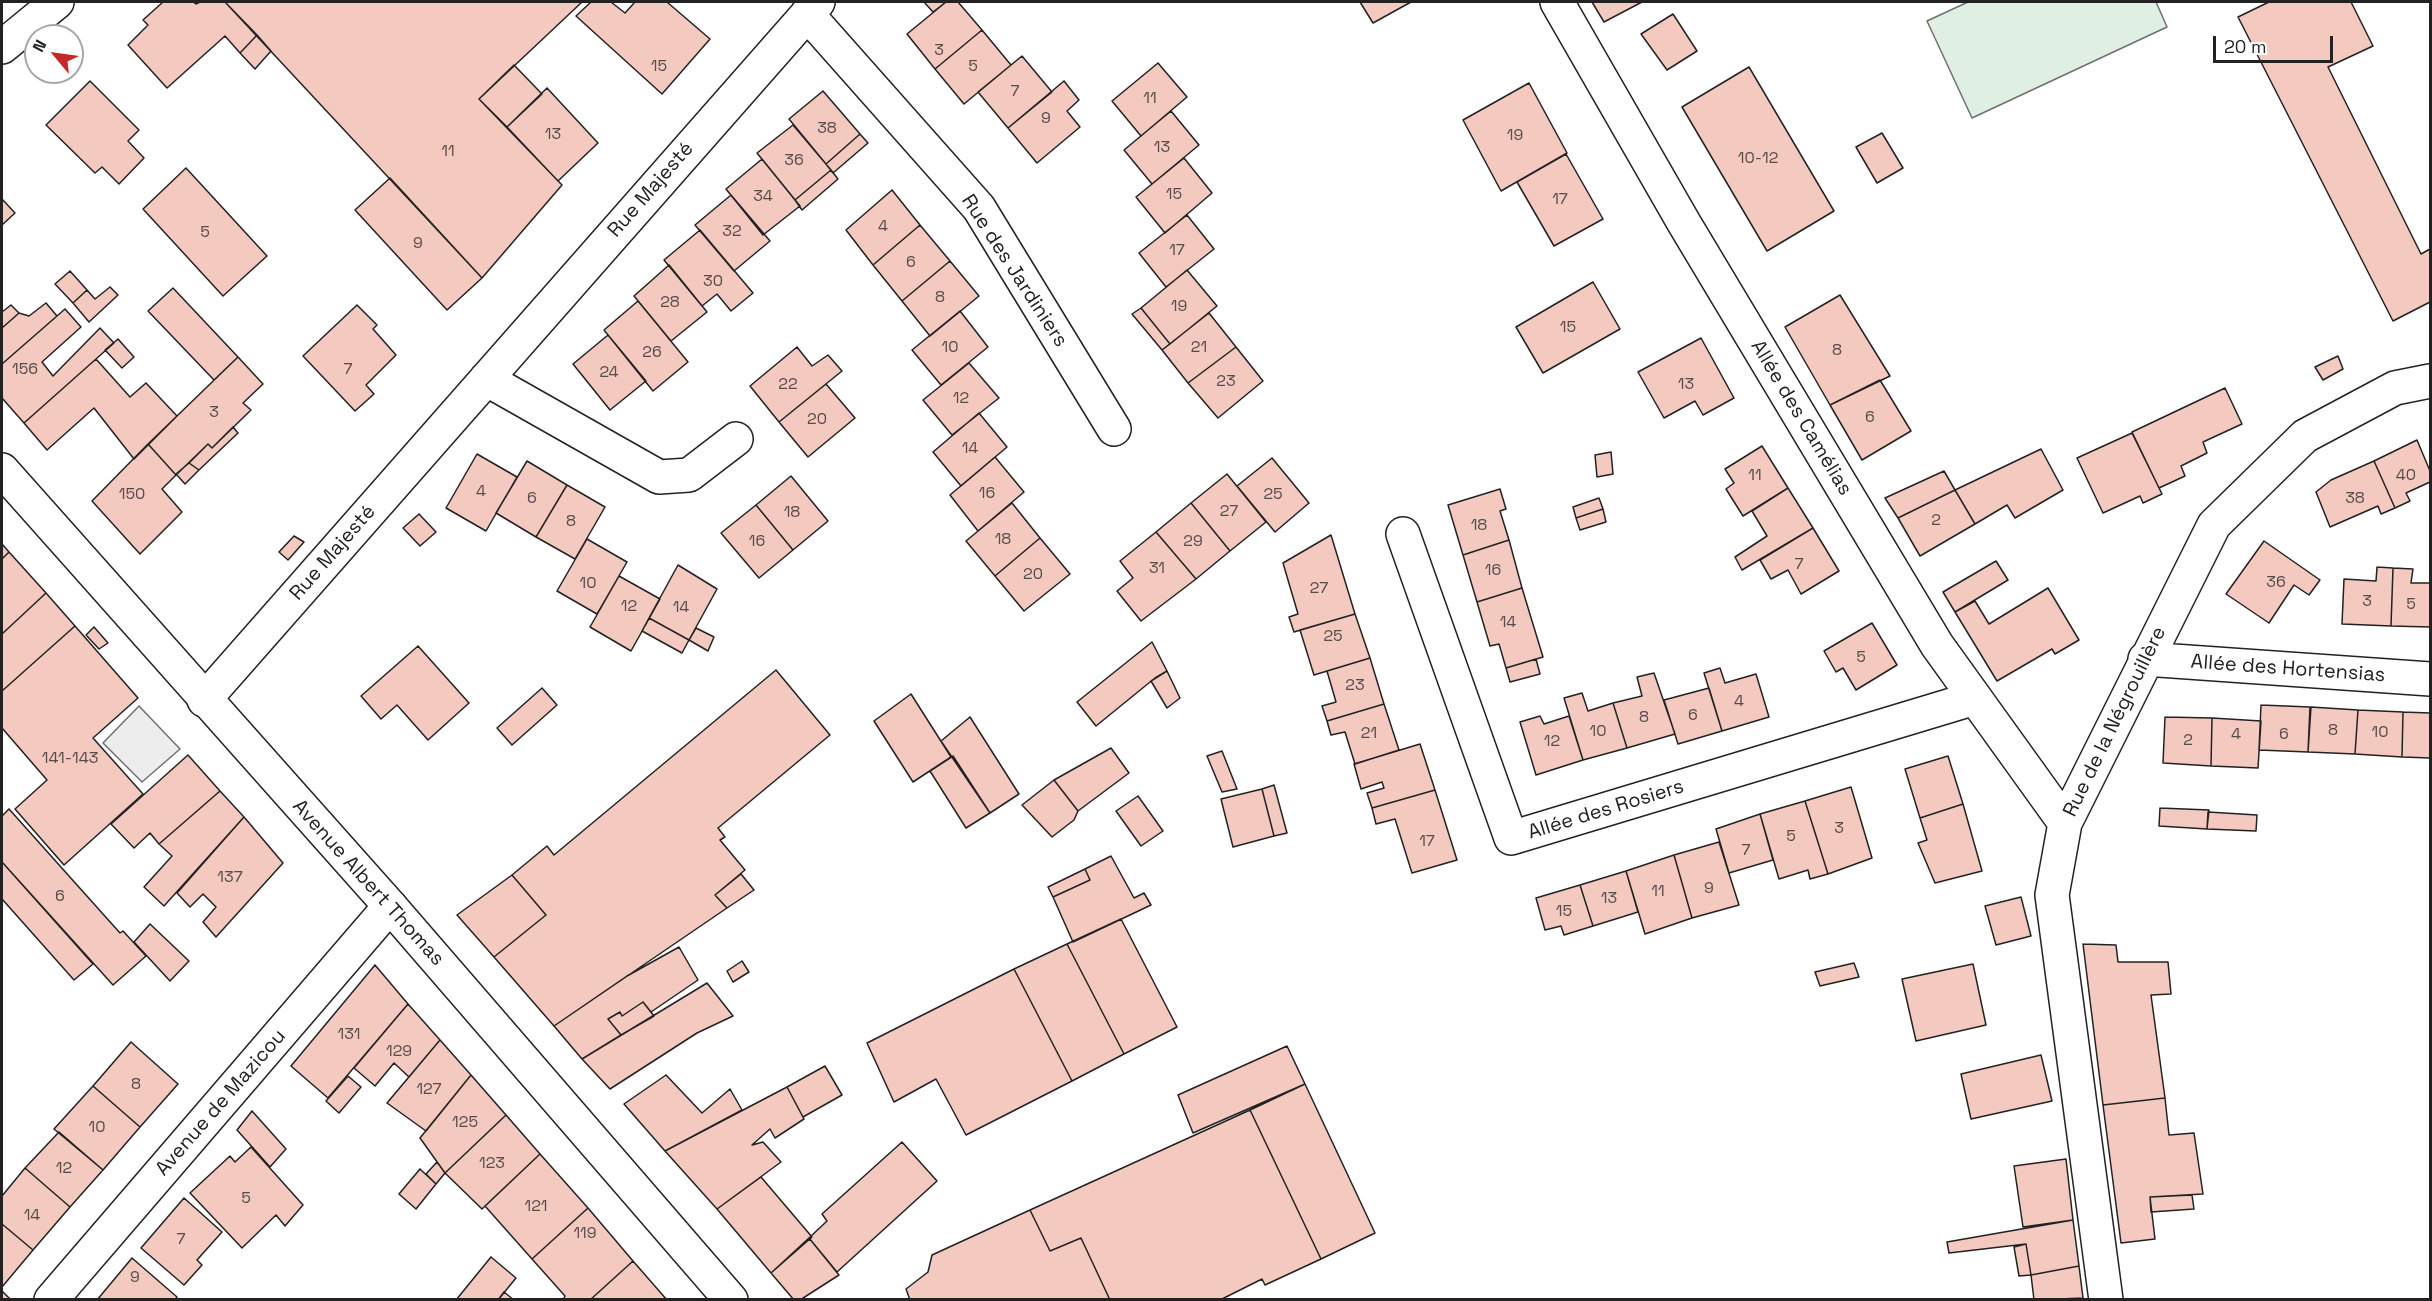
<!DOCTYPE html>
<html>
<head>
<meta charset="utf-8">
<style>
	body { margin:0 }
	#map { position:relative; width:2432px; height:1301px; overflow:hidden; background:#fff; font-family:"Space Grotesk",sans-serif }
	canvas { display:block }
	.frame { position:absolute; inset:0; border:3px solid #222; pointer-events:none }
	.north { position:absolute; left:24px; top:24px; width:60px; height:60px; box-sizing:border-box; background:#fff; border:2px solid #a7a7a7; border-radius:50%; rotate:299deg; font-size:16px; font-weight:700; line-height:24px; text-align:center; color:#222 }
	.north::after { content:''; display:block; margin:auto; width:21px; height:27px; background:#c62828; clip-path:polygon(50% 0,100% 100%,50% 72%,0 100%) }
	.scale { position:absolute; left:2213px; top:36px; width:120px; height:27px; box-sizing:border-box; border:3px solid #222; border-top:0; padding-left:8px; font-size:18px; line-height:21px; white-space:nowrap; color:#222; -webkit-text-stroke:4px #fff; paint-order:stroke }
</style>
</head>
<body>
<div id="map">
<canvas width="2432" height="1301"></canvas>
<div class="frame"></div>
<div class="north">N</div>
<div class="scale">20 m</div>
</div>
<script>
const g = document.querySelector('canvas').getContext('2d');
g.lineJoin = 'round';
function fillPath(path, color) { g.fillStyle = color; g.fill(path, 'evenodd'); }
const shape = rows => new Path2D(rows.map(r => 'M' + r).join(''));
function trace(path, color, width, dash) { g.strokeStyle = color; g.lineWidth = width; g.lineCap = dash ? 'butt' : 'round'; g.setLineDash(dash || []); g.stroke(path); }
function label(font, color, halo, rows, align = 'center') {
  g.font = font + ' "Space Grotesk",sans-serif'; g.lineWidth = 4.5; g.setLineDash([]); g.textBaseline = 'middle'; g.strokeStyle = halo; g.fillStyle = color; for (const [text, x, y, turn = 0] of rows) {
    g.save(); g.translate(x, y); g.rotate((+turn || 0) * Math.PI / 180); g.textAlign = isNaN(turn) ? turn : align; if (halo) g.strokeText(text, 0, 0); g.fillText(text, 0, 0); g.restore();
  }
}
const green = shape([
	[1968,2,2156,2,2167,27,1972,118,1927,21,1968,2]
]);
fillPath(green, '#e0efe3');
trace(green, '#6f6f6f', 1.5);
const parking = shape([
	[139,706,180,749,142,782,103,743,139,706]
]);
fillPath(parking, '#ededed');
trace(parking, '#6f6f6f', 1.5);
const building = shape([
	[163,2,193,2,196,4,200,2,225,2,257,35,240,53,225,36,167,88,128,45,148,25,143,20,163,2],
	[225,2,582,2,479,99,562,185,482,278,225,2],
	[591,2,611,2,625,13,635,2,667,2,710,39,662,94,576,16,591,2],
	[924,2,946,2,933,12,924,2],
	[946,2,958,2,982,30,935,69,907,34,946,2],
	[1360,2,1411,2,1373,23,1360,2],
	[1592,2,1642,2,1604,22,1592,2],
	[2269,2,2351,2,2373,46,2328,67,2421,254,2430,249,2430,302,2393,321,2238,17,2269,2],
	[1673,14,1697,51,1667,70,1641,34,1673,14],
	[982,30,1011,65,964,104,935,69,982,30],
	[257,35,271,51,255,69,240,53,257,35],
	[1022,56,1052,92,1008,128,978,92,1022,56],
	[1158,63,1187,97,1141,136,1112,101,1158,63],
	[514,65,542,94,507,127,479,99,514,65],
	[1749,67,1834,211,1767,251,1682,107,1749,67],
	[90,81,139,130,128,141,144,158,119,184,102,167,95,173,46,125,90,81],
	[1064,81,1079,100,1067,111,1080,127,1037,163,1008,128,1064,81],
	[1529,83,1567,153,1501,191,1463,120,1529,83],
	[547,88,598,143,558,181,507,127,547,88],
	[823,91,860,134,826,164,789,119,823,91],
	[1171,111,1199,145,1152,184,1124,150,1171,111],
	[793,125,831,170,795,200,757,153,793,125],
	[1882,133,1903,168,1877,183,1856,147,1882,133],
	[860,134,868,143,833,173,826,164,860,134],
	[1566,154,1603,219,1554,246,1517,182,1566,154],
	[1184,158,1212,193,1165,233,1136,197,1184,158],
	[762,159,800,206,763,235,726,189,762,159],
	[186,168,267,256,223,296,143,209,186,168],
	[831,170,838,179,802,210,795,200,831,170],
	[390,178,482,278,447,310,355,210,390,178],
	[892,190,920,225,873,265,846,230,892,190],
	[731,195,770,241,734,271,695,225,731,195],
	[2,199,15,213,2,225,2,199],
	[1187,215,1214,249,1166,287,1139,253,1187,215],
	[920,225,950,261,902,301,873,265,920,225],
	[700,230,753,293,731,311,717,294,702,306,664,260,700,230],
	[950,261,979,296,930,336,902,301,950,261],
	[669,265,707,312,671,341,634,296,669,265],
	[1187,270,1217,306,1170,344,1141,308,1187,270],
	[70,271,87,290,73,303,55,284,70,271],
	[1593,282,1620,329,1543,373,1516,327,1593,282],
	[110,287,118,295,89,322,73,303,87,290,95,299,110,287],
	[173,288,238,357,214,380,148,311,173,288],
	[1840,295,1890,376,1830,405,1785,327,1840,295],
	[638,301,688,362,653,391,604,330,638,301],
	[46,303,57,316,2,364,2,328,19,313,29,316,46,303],
	[11,305,19,313,2,328,2,312,11,305],
	[357,305,377,325,373,329,396,355,366,385,374,394,355,411,303,356,357,305],
	[1141,308,1170,344,1162,350,1132,314,1141,308],
	[65,309,81,327,42,362,53,376,100,328,114,343,24,423,2,398,2,364,65,309],
	[960,311,988,347,941,385,912,350,960,311],
	[1209,313,1236,347,1188,383,1162,350,1209,313],
	[608,335,646,381,610,410,573,364,608,335],
	[1701,338,1734,398,1703,415,1695,401,1664,418,1638,372,1701,338],
	[118,339,134,357,122,368,105,350,118,339],
	[797,347,812,366,828,355,842,371,779,422,750,386,797,347],
	[1236,347,1263,381,1218,418,1188,383,1236,347],
	[2338,356,2343,369,2323,380,2315,367,2338,356],
	[238,357,263,384,243,403,251,410,212,448,208,444,176,475,148,444,238,357],
	[96,359,130,397,146,383,177,416,134,459,94,408,47,450,24,423,96,359],
	[969,363,999,398,952,435,923,400,969,363],
	[1880,380,1911,431,1862,460,1830,405,1880,380],
	[826,384,855,418,808,457,779,422,826,384],
	[2225,388,2242,424,2203,442,2207,453,2181,466,2185,476,2159,488,2132,432,2225,388],
	[979,413,1007,447,961,486,933,452,979,413],
	[233,427,238,433,199,470,189,463,208,444,212,448,233,427],
	[2132,433,2162,494,2143,503,2140,496,2103,513,2077,458,2132,433],
	[2417,440,2430,471,2430,482,2406,493,2410,501,2395,508,2374,461,2417,440],
	[148,444,176,475,162,489,182,512,140,554,92,501,148,444],
	[1762,446,1788,488,1743,516,1726,489,1734,483,1725,469,1762,446],
	[2041,449,2063,490,2015,518,2007,505,1975,524,1955,490,2041,449],
	[1611,452,1613,474,1597,477,1595,455,1611,452],
	[477,454,517,477,486,531,446,508,477,454],
	[995,457,1024,492,978,531,950,495,995,457],
	[1272,458,1309,503,1275,532,1237,486,1272,458],
	[527,461,567,485,536,537,496,513,527,461],
	[2374,461,2395,508,2381,514,2378,506,2330,527,2316,492,2331,480,2374,461],
	[189,463,199,470,185,484,176,474,189,463],
	[1944,471,1955,490,1898,518,1885,498,1944,471],
	[1227,474,1266,522,1230,551,1191,503,1227,474],
	[791,476,828,521,793,550,756,505,791,476],
	[567,485,605,507,575,559,536,537,567,485],
	[1788,488,1813,528,1742,570,1735,557,1767,536,1752,511,1788,488],
	[1500,489,1506,509,1500,511,1509,540,1463,555,1448,505,1500,489],
	[1955,490,1975,524,1920,556,1898,518,1955,490],
	[1599,498,1603,509,1576,518,1573,507,1599,498],
	[1012,503,1040,538,995,576,966,541,1012,503],
	[1191,503,1230,551,1196,579,1156,532,1191,503],
	[756,505,793,550,759,578,721,533,756,505],
	[1603,509,1606,522,1580,530,1576,518,1603,509],
	[419,514,436,532,420,546,403,528,419,514],
	[1813,528,1839,571,1801,594,1788,570,1771,579,1760,560,1813,528],
	[1156,532,1196,579,1141,621,1117,591,1133,578,1120,561,1156,532],
	[1331,535,1355,614,1294,632,1289,617,1298,614,1283,563,1331,535],
	[294,536,304,542,288,560,279,552,294,536],
	[1040,538,1070,574,1024,611,995,576,1040,538],
	[587,539,627,562,597,614,557,591,587,539],
	[1509,540,1522,588,1477,602,1463,555,1509,540],
	[2264,541,2320,580,2309,595,2294,585,2269,623,2226,594,2264,541],
	[2,544,9,552,2,559,2,544],
	[9,552,46,593,2,634,2,559,9,552],
	[1996,561,2008,580,1955,612,1943,592,1996,561],
	[678,565,717,589,689,640,649,618,678,565],
	[2377,567,2393,568,2391,626,2342,624,2344,579,2376,581,2377,567],
	[2393,568,2413,569,2411,583,2430,583,2430,627,2391,626,2393,568],
	[619,576,660,599,631,651,590,627,619,576],
	[1522,588,1543,657,1506,668,1499,644,1490,646,1477,602,1522,588],
	[2048,588,2079,640,2055,654,2052,649,1997,681,1955,612,1975,601,1989,624,2048,588],
	[46,593,75,626,2,691,2,634,46,593],
	[1355,614,1370,658,1314,675,1300,630,1355,614],
	[649,618,689,640,682,653,642,631,649,618],
	[1872,623,1897,665,1856,690,1843,668,1836,672,1824,651,1872,623],
	[75,626,138,698,93,738,143,794,64,865,15,809,47,780,2,728,2,691,75,626],
	[94,627,108,643,99,649,86,635,94,627],
	[696,628,714,637,708,651,689,640,696,628],
	[1152,642,1167,671,1155,678,1096,726,1077,702,1152,642],
	[418,646,469,703,428,740,397,705,381,719,361,696,418,646],
	[1370,658,1384,704,1327,721,1322,706,1336,702,1327,671,1370,658],
	[1536,659,1540,674,1510,682,1506,668,1536,659],
	[1720,668,1725,683,1756,674,1769,717,1722,731,1704,673,1720,668],
	[776,670,830,735,718,828,725,837,720,840,745,870,715,895,727,908,554,1026,494,957,546,915,512,875,547,846,554,855,776,670],
	[1167,671,1180,698,1167,708,1151,681,1167,671],
	[1654,673,1675,734,1627,748,1613,703,1642,696,1637,677,1654,673],
	[542,688,557,705,512,745,497,728,542,688],
	[1709,688,1722,731,1678,744,1664,700,1709,688],
	[1582,693,1588,711,1613,703,1627,748,1583,760,1564,698,1582,693],
	[911,694,951,757,913,782,874,721,911,694],
	[1384,704,1399,750,1355,764,1345,732,1331,735,1327,721,1384,704],
	[2261,705,2310,707,2308,752,2259,750,2261,705],
	[2311,707,2358,710,2355,754,2308,752,2311,707],
	[2358,710,2403,712,2402,757,2355,754,2358,710],
	[2403,712,2430,713,2430,758,2402,757,2403,712],
	[1540,716,1544,724,1569,716,1583,760,1536,775,1520,722,1540,716],
	[970,717,1019,794,990,813,941,741,970,717],
	[2165,717,2212,718,2211,766,2163,763,2165,717],
	[2212,718,2261,721,2258,768,2211,766,2212,718],
	[1420,744,1435,790,1372,808,1367,793,1384,788,1382,782,1361,789,1354,764,1420,744],
	[1111,748,1129,773,1078,811,1054,780,1111,748],
	[1222,751,1237,789,1222,792,1207,756,1222,751],
	[188,755,220,791,159,844,150,833,134,848,111,824,188,755],
	[953,756,990,813,966,828,930,771,953,756],
	[1948,756,1963,804,1920,818,1905,769,1948,756],
	[1054,780,1078,811,1074,820,1052,837,1022,805,1054,780],
	[1274,785,1287,833,1274,836,1262,789,1274,785],
	[1851,787,1872,858,1828,874,1805,801,1851,787],
	[1262,789,1274,836,1233,847,1221,799,1262,789],
	[1435,790,1457,860,1412,873,1395,819,1376,824,1372,808,1435,790],
	[220,791,244,817,164,906,144,887,172,856,159,844,220,791],
	[1138,796,1163,831,1141,846,1116,811,1138,796],
	[1805,801,1828,874,1810,879,1808,870,1779,879,1760,814,1805,801],
	[1963,804,1982,871,1935,883,1918,843,1927,840,1920,818,1963,804],
	[2160,808,2209,810,2207,829,2159,826,2160,808],
	[9,809,120,933,123,931,146,956,113,985,2,862,2,816,9,809],
	[2208,812,2257,815,2256,831,2207,829,2208,812],
	[1760,814,1773,860,1729,873,1716,829,1760,814],
	[244,817,283,863,216,937,203,922,216,907,203,894,190,907,177,893,244,817],
	[1719,842,1739,905,1692,918,1674,855,1719,842],
	[1674,855,1692,918,1645,934,1626,871,1674,855],
	[1111,856,1134,898,1144,893,1151,905,1073,942,1053,897,1090,880,1085,869,1111,856],
	[2,862,93,964,74,980,2,899,2,862],
	[1085,869,1090,880,1053,897,1048,887,1085,869],
	[1626,871,1638,912,1593,926,1580,885,1626,871],
	[741,874,754,890,727,908,715,895,741,874],
	[512,875,546,915,494,957,457,915,512,875],
	[1580,885,1593,926,1564,935,1561,926,1545,930,1536,898,1580,885],
	[2021,897,2031,936,1996,945,1985,906,2021,897],
	[1121,919,1177,1027,1124,1054,1067,944,1121,919],
	[150,924,189,961,170,981,134,942,150,924],
	[1067,944,1124,1054,1072,1081,1014,969,1067,944],
	[2083,944,2116,945,2118,962,2168,962,2171,994,2151,995,2165,1098,2103,1105,2083,944],
	[679,947,698,980,651,1012,643,1002,622,1016,620,1012,608,1019,621,1035,582,1059,554,1026,627,976,679,947],
	[742,961,749,972,733,982,727,971,742,961],
	[1854,963,1859,977,1820,986,1815,972,1854,963],
	[1973,964,1986,1025,1916,1041,1902,979,1973,964],
	[375,965,408,1004,328,1098,291,1066,375,965],
	[1014,969,1072,1081,966,1135,936,1079,894,1102,867,1043,1014,969],
	[707,983,733,1016,697,1033,610,1089,582,1059,707,983],
	[643,1002,654,1016,621,1035,608,1019,620,1012,622,1016,643,1002],
	[408,1004,440,1040,409,1077,394,1063,375,1086,354,1068,408,1004],
	[440,1040,471,1075,426,1131,387,1103,440,1040],
	[131,1042,178,1084,140,1127,93,1086,131,1042],
	[1287,1046,1305,1084,1193,1133,1178,1095,1287,1046],
	[2041,1055,2052,1101,1971,1119,1961,1074,2041,1055],
	[825,1066,842,1095,803,1117,787,1087,825,1066],
	[471,1075,506,1115,445,1173,420,1138,471,1075],
	[666,1075,702,1113,730,1089,742,1110,665,1151,624,1104,666,1075],
	[348,1076,361,1087,339,1113,326,1101,348,1076],
	[1305,1084,1375,1233,1321,1259,1250,1110,1305,1084],
	[93,1086,140,1127,103,1170,54,1129,93,1086],
	[787,1087,804,1119,775,1138,770,1129,752,1145,763,1142,781,1162,717,1209,665,1151,787,1087],
	[2165,1098,2169,1135,2194,1133,2203,1194,2150,1197,2155,1239,2121,1243,2103,1105,2165,1098],
	[1250,1110,1321,1259,1265,1285,1262,1279,1220,1300,1110,1300,1081,1238,1050,1251,1030,1210,1250,1110],
	[252,1111,286,1149,270,1167,237,1130,252,1111],
	[506,1115,540,1154,482,1209,445,1173,506,1115],
	[59,1132,103,1170,70,1207,25,1168,59,1132],
	[902,1142,937,1181,837,1272,809,1238,827,1221,822,1214,902,1142],
	[251,1147,303,1205,285,1226,276,1215,242,1248,190,1193,230,1156,235,1162,251,1147],
	[540,1154,588,1208,532,1259,485,1206,540,1154],
	[2066,1159,2073,1220,2023,1227,2014,1166,2066,1159],
	[437,1162,445,1173,436,1184,426,1174,437,1162],
	[25,1168,70,1207,33,1250,2,1224,2,1196,25,1168],
	[420,1169,436,1184,416,1209,399,1194,420,1169],
	[761,1177,812,1237,771,1273,717,1209,761,1177],
	[2192,1195,2194,1209,2151,1212,2150,1197,2192,1195],
	[184,1198,222,1232,197,1260,202,1265,184,1285,141,1248,184,1198],
	[588,1208,633,1261,590,1300,563,1300,565,1296,532,1259,588,1208],
	[1030,1210,1050,1251,1081,1238,1110,1300,910,1300,906,1289,928,1272,932,1255,1030,1210],
	[2073,1220,2079,1266,2031,1275,2026,1244,1949,1253,1947,1242,2073,1220],
	[2,1224,33,1250,2,1287,2,1224],
	[809,1238,839,1275,800,1300,794,1300,771,1273,809,1238],
	[2026,1244,2031,1275,2019,1276,2014,1247,2026,1244],
	[491,1257,516,1278,498,1300,456,1300,491,1257],
	[132,1258,177,1297,175,1300,97,1300,132,1258],
	[633,1261,667,1300,590,1300,633,1261],
	[2079,1266,2083,1298,2034,1300,2031,1275,2079,1266],
	[2,1291,11,1300,2,1300,2,1291],
	[504,1292,514,1300,498,1300,504,1292]
]);
fillPath(building, '#f3c9c0');
trace(building, '#222', 1.5);
const minor = shape([
	[1557,2,1684,223,1937,645,2065,823],
	[807,14,979,208,1114,429],
	[486,379,659,477,689,475,736,439],
	[1403,534,1511,838,1975,698],
	[2145,659,2430,679],
	[204,700,818,2],
	[51,1300,390,906],
	[2106,1300,2052,895,2065,823,2214,525,2305,436,2395,388,2430,381]
]);
const secondary = shape([
	[2,47,57,2]
]);
const primary = shape([
	[2,470,390,906,731,1300]
]);
trace(minor, '#222', 36);
trace(secondary, '#222', 36);
trace(primary, '#222', 36);
trace(minor, '#fff', 33);
trace(secondary, '#fff', 33);
trace(primary, '#fff', 33);
label('16px', '#564c4a', null, [
	["3",939,51],
	["15",659,67],
	["5",973,67],
	["7",1015,92],
	["11",1150,99],
	["9",1046,119],
	["38",827,129],
	["13",553,135],
	["19",1515,136],
	["13",1162,148],
	["11",448,152],
	["10-12",1758,159],
	["36",794,161],
	["15",1174,195],
	["34",763,197],
	["17",1560,200],
	["4",883,227],
	["32",732,232],
	["5",205,233],
	["9",418,244],
	["17",1177,251],
	["6",911,263],
	["30",713,282],
	["8",940,298],
	["28",670,303],
	["19",1179,307],
	["15",1568,328],
	["10",950,348],
	["21",1199,348],
	["8",1837,351],
	["26",652,353],
	["156",25,370],
	["7",348,370],
	["24",609,373],
	["23",1226,382],
	["22",788,385],
	["13",1686,385],
	["12",961,399],
	["3",214,413],
	["6",1870,418],
	["20",817,420],
	["14",970,449],
	["11",1755,476],
	["40",2406,476],
	["4",481,492],
	["16",987,494],
	["150",132,495],
	["25",1273,495],
	["6",532,499],
	["38",2355,499],
	["27",1229,512],
	["18",792,513],
	["2",1936,521],
	["8",571,522],
	["18",1479,526],
	["18",1003,540],
	["16",757,542],
	["29",1193,542],
	["7",1799,565],
	["31",1157,569],
	["16",1493,571],
	["20",1033,575],
	["36",2276,583],
	["10",588,584],
	["27",1319,589],
	["3",2367,602],
	["5",2411,605],
	["12",629,607],
	["14",681,608],
	["14",1508,623],
	["25",1333,637],
	["5",1861,658],
	["23",1355,686],
	["4",1739,702],
	["6",1693,716],
	["8",1644,718],
	["8",2333,731],
	["10",1598,732],
	["10",2380,733],
	["21",1369,734],
	["4",2236,735],
	["6",2284,735],
	["2",2188,741],
	["12",1552,742],
	["141-143",70,759],
	["3",1839,829],
	["5",1791,837],
	["17",1427,842],
	["7",1746,851],
	["137",230,878],
	["9",1709,889],
	["11",1658,892],
	["6",60,897],
	["13",1609,899],
	["15",1564,912],
	["131",349,1035],
	["129",399,1052],
	["8",136,1085],
	["127",429,1090],
	["125",465,1123],
	["10",97,1128],
	["123",492,1164],
	["12",64,1169],
	["5",246,1199],
	["121",536,1207],
	["14",32,1216],
	["119",585,1234],
	["7",181,1240],
	["9",135,1278]
]);
label('20px', '#222', '#fff', [
	["Rue Majesté",651,190,-49],
	["Rue des Jardiniers",1014,271,57],
	["Allée des Camélias",1801,418,59],
	["Rue Majesté",333,553,-49],
	["Allée des Hortensias",2288,669,4],
	["Rue de la Négrouillère",2115,722,-64],
	["Allée des Rosiers",1606,810,-17],
	["Avenue Albert Thomas",368,883,48],
	["Avenue de Mazicou",221,1103,-49]
]);
</script>
</body>
</html>
